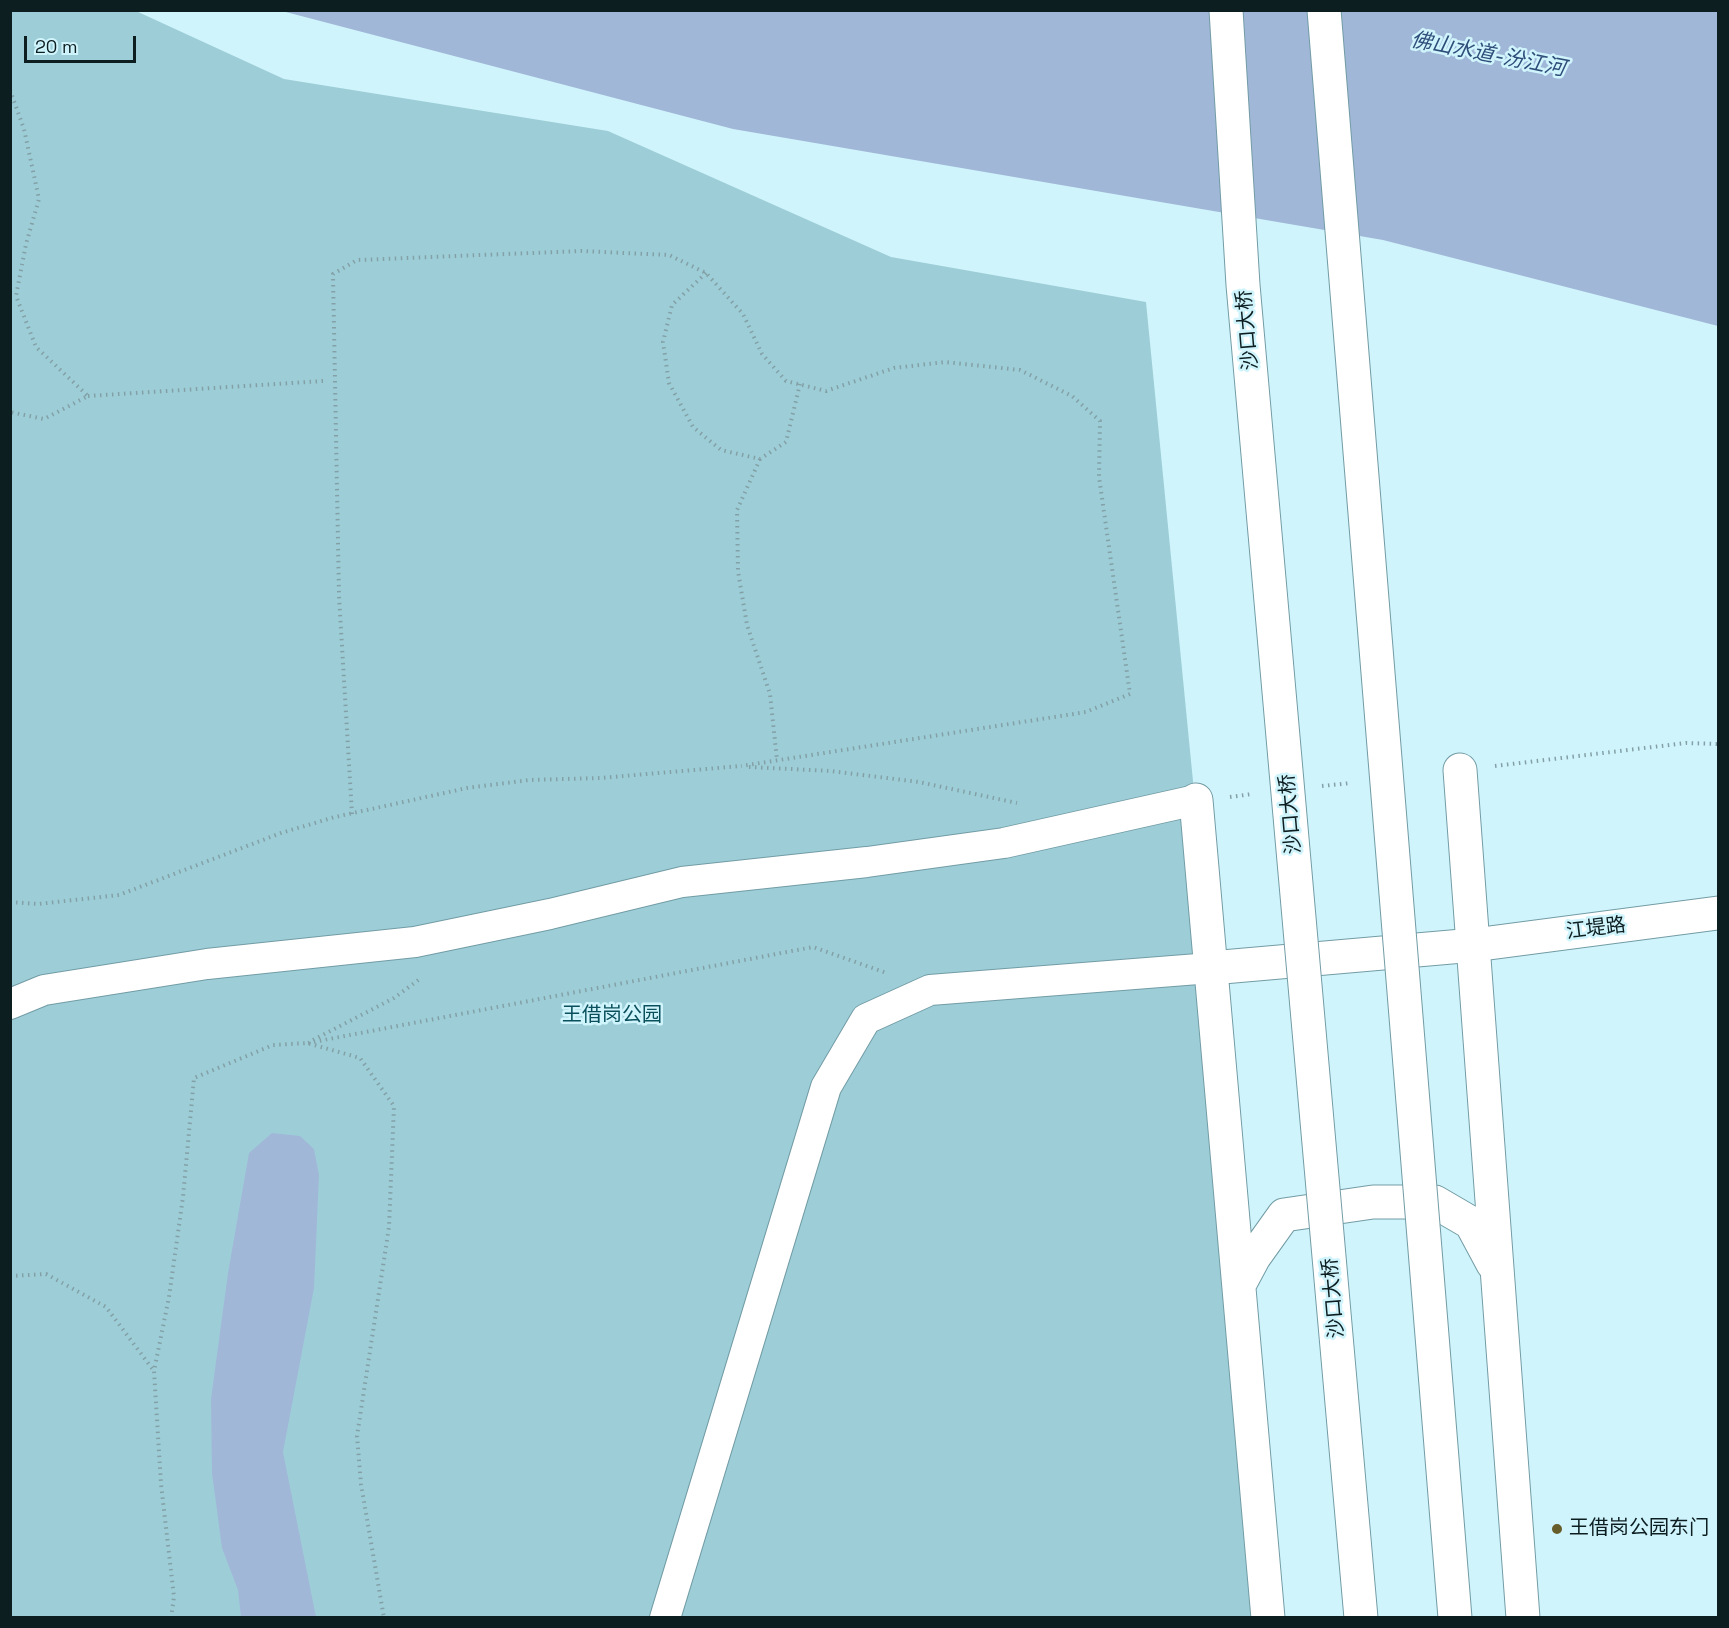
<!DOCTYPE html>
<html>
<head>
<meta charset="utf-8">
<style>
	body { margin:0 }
	#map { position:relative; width:1729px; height:1628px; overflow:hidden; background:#d0f4fc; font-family:"Space Grotesk",sans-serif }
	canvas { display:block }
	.frame { position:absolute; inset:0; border:12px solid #0d1e21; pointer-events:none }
	.scale { position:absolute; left:24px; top:36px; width:112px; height:27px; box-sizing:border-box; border:3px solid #0d1e21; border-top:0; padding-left:8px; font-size:18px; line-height:21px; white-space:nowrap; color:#0d1e21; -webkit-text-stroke:4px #d0f4fc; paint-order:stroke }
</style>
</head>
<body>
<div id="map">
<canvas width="1729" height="1628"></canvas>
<div class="frame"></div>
<div class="scale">20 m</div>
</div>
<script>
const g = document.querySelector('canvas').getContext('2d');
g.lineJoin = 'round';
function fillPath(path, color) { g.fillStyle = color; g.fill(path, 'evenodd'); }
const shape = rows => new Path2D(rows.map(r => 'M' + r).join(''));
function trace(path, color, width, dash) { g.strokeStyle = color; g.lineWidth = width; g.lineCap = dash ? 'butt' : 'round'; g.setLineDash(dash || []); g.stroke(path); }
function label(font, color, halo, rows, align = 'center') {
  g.font = font + ' "Space Grotesk","Noto Sans SC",sans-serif'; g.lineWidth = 5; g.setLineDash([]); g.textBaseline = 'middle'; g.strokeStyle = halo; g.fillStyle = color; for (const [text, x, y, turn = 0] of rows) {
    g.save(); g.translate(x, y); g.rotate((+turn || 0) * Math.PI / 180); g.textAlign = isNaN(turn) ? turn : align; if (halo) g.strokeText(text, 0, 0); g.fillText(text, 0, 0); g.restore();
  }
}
fillPath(shape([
	[11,11,136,11,284,79,608,131,891,257,1146,302,1275,1617,11,1618]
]), '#9dced8');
fillPath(shape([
	[282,11,1718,11,1718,326,1383,240,733,129],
	[272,1133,300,1136,314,1149,319,1175,314,1288,283,1452,316,1617,241,1617,238,1590,222,1548,212,1473,211,1399,228,1273,249,1153]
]), '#a1b7d8');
const minor = shape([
	[10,1004,44,990,207,964,415,942,550,914,682,882,867,862,1004,843,1196,800],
	[665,1618,826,1087,866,1019,930,990,1211,968]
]);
const tertiary = shape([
	[1211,968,1474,945,1718,913]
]);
const primary = shape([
	[1460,770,1523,1618],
	[1196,800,1268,1618],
	[1239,1285,1254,1257,1284,1215,1373,1202,1435,1202,1471,1223,1493,1264]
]);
trace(minor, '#729ca5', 32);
trace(tertiary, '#729ca5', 35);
trace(primary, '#729ca5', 35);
trace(shape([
	[10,90,24,129,39,199,26,244,16,296,36,347,88,396,44,419,10,412],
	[706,273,672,305,663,342,669,383,693,427,721,450,760,459,786,442,800,384],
	[88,396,323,381],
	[760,459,737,510,738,571,747,625,770,694,777,760],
	[1495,766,1686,743,1718,744],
	[749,767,831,771,919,782,1017,803],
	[1322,786,1351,783],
	[1230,797,1252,794],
	[352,814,339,596,333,274,357,260,581,251,669,255,706,273,743,314,762,354,786,381,826,391,894,368,945,362,1020,370,1072,396,1100,421,1099,477,1130,694,1086,712,741,766],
	[10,902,38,904,119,895,281,833,335,817,467,788,529,780,600,778,741,766],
	[313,1040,394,998,421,978],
	[308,1043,813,947,887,973],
	[10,1276,46,1274,106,1307,154,1371],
	[171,1618,174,1597,161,1484,154,1371,169,1297,183,1197,194,1078,273,1045,307,1043,360,1058,394,1106,389,1227,357,1436,361,1484,384,1618]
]), '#83a0a6', 4, [1.5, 4.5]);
trace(minor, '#fff', 30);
trace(tertiary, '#fff', 33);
trace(primary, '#fff', 33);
const primaryBridge = shape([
	[1226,10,1243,285,1361,1618],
	[1324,10,1455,1618]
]);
trace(primaryBridge, '#729ca5', 35, []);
trace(primaryBridge, '#fff', 33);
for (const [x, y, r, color] of [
	[1557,1529,6,"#665d2a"]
]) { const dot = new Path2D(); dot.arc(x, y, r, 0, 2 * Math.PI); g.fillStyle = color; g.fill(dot); trace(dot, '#d0f4fc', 2); }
label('20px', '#0d1e21', '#d0f4fc', [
	["沙口大桥",1248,330,-95],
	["沙口大桥",1291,814,-95],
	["江堤路",1596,929,-7],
	["沙口大桥",1334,1298,-95]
]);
label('20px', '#0a505c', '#d0f4fc', [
	["王借岗公园",612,1016]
]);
label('20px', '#0d1e21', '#d0f4fc', [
	["王借岗公园东门",1569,1529]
], 'left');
label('italic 21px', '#2f4d79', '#d0f4fc', [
	["佛山水道-汾江河",1488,55,11]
]);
</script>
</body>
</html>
